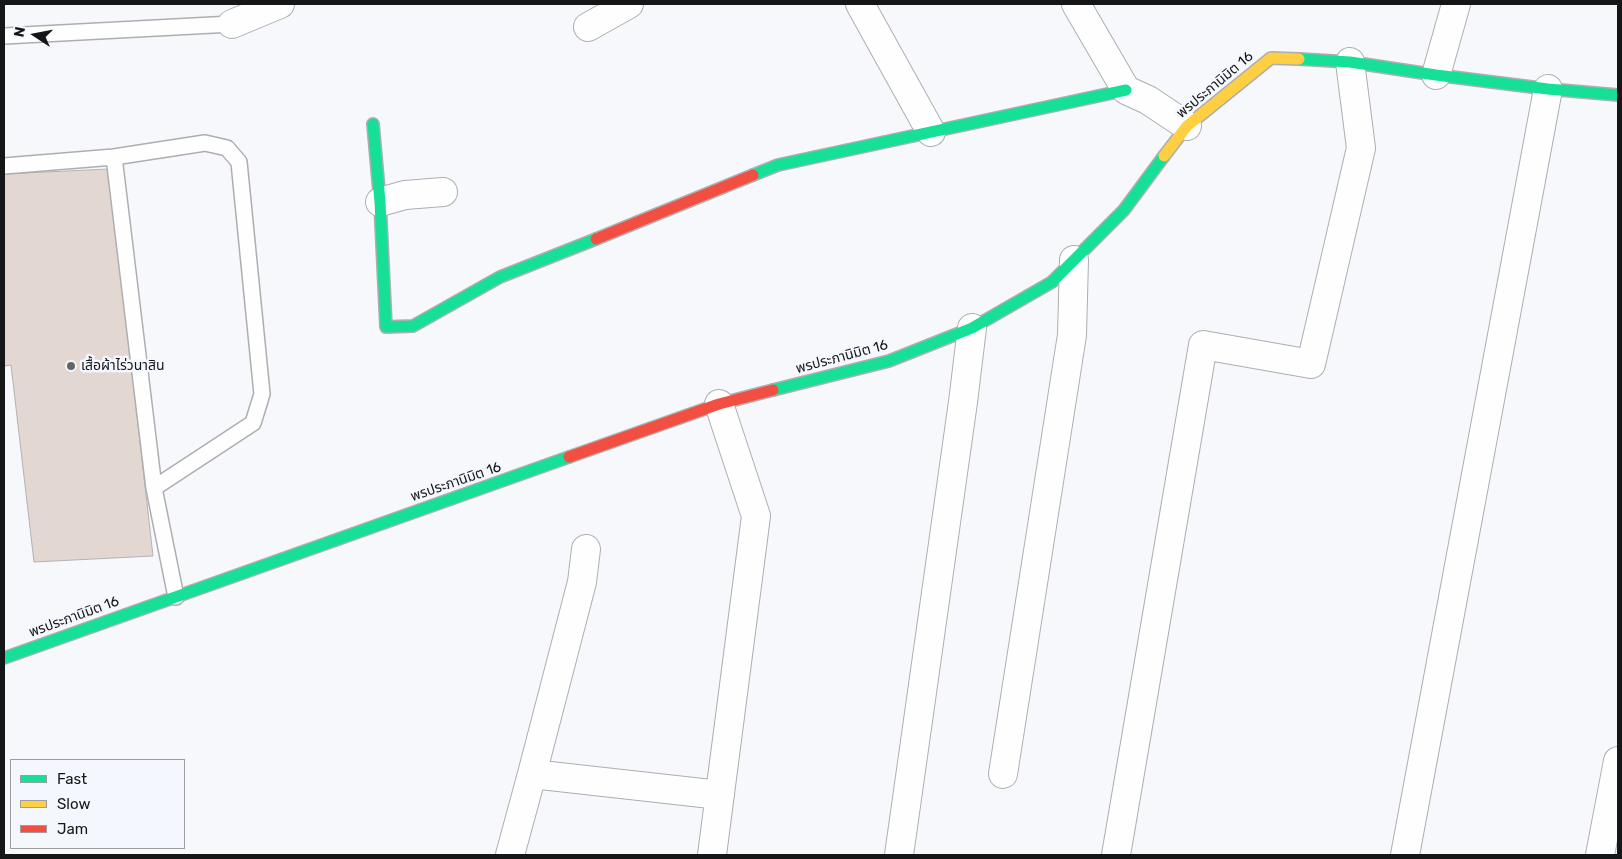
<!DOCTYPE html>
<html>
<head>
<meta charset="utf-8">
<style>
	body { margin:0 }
	#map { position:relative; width:1622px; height:859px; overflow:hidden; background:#f6f8fb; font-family:Rubik,sans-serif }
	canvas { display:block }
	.frame { position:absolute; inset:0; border:5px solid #151618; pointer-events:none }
	.legend { position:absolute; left:10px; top:759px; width:175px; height:90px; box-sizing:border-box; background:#f4f7fd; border:1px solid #9b9da1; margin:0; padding:6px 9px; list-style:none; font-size:15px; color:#151618 }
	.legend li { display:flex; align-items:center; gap:10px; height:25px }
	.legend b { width:25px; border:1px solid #9b9da1 }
	.north { position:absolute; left:10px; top:10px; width:50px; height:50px; -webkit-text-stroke:4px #f4f7fd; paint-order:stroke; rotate:281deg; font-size:14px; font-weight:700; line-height:20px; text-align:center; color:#151618 }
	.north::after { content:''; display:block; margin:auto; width:18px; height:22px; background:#151618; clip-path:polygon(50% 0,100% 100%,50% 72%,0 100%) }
</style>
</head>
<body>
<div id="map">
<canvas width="1622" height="859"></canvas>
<div class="frame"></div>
<ul class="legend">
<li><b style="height:6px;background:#16e098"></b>Fast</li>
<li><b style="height:6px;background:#ffcf43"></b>Slow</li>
<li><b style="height:6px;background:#f24e42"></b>Jam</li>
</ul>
<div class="north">N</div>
</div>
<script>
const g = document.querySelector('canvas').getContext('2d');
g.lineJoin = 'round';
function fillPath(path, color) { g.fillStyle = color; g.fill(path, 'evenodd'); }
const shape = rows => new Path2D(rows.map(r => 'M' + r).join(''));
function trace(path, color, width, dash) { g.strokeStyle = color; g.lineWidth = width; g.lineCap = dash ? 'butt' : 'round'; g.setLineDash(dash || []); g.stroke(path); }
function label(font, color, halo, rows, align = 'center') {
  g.font = font + ' Rubik,"Noto Sans Thai",sans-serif'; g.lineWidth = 5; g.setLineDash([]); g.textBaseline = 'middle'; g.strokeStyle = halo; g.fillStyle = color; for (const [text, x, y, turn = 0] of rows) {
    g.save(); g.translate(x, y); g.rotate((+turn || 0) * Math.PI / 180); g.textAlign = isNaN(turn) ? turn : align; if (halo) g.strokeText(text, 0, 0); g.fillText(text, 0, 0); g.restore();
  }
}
const building = shape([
	[109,169,153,556,34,562,11,365,4,366,4,174,109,169]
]);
fillPath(building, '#e3d7d1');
trace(building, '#b2b2b3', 1);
const lane = shape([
	[4,36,232,24],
	[114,157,205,143,227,148,239,162,262,394,253,423,154,488],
	[4,166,114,157,154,488,176,597]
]);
const street = shape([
	[860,4,931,132],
	[1076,4,1126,90,1148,100,1187,126],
	[232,24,280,4],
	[588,27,629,4],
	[1436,75,1456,4],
	[380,202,405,195,443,192],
	[532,774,720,795],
	[1003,774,1072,335,1074,260],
	[510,855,532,774,582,582,586,549],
	[712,855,756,516,719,404],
	[899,855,963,402,972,328],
	[1116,855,1203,345,1311,364,1361,148,1350,62],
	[1405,855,1548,89],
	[1600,855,1618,761]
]);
const fast = shape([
	[1299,59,1350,62,1436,75,1548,89,1618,95],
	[373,124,380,202,386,327,413,326,500,277,596,239],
	[753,175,778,165,1126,90],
	[773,390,889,361,972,328,1052,282,1124,210,1164,156],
	[4,658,569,457]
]);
const slow = shape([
	[1164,156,1187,126,1271,58,1299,59]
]);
const jam = shape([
	[596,239,753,175],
	[569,457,719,404,773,390]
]);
trace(lane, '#adaeb0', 18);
trace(street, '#adaeb0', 30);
trace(fast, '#adaeb0', 14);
trace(slow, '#adaeb0', 14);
trace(jam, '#adaeb0', 14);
trace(lane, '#fefefe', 15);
trace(street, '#fefefe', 28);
trace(fast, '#16e098', 11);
trace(slow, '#ffcf43', 11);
trace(jam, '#f24e42', 11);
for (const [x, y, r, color] of [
	[71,366,5,"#646567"]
]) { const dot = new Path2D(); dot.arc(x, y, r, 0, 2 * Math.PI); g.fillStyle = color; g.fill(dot); trace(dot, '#f4f7fd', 2); }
label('14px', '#151618', '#f4f7fd', [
	["พรประภานิมิต 16",1215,85,-40],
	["พรประภานิมิต 16",842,357,-15],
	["พรประภานิมิต 16",456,482,-19],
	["พรประภานิมิต 16",74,617,-20]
]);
label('14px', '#151618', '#f4f7fd', [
	["เสื้อผ้าไร่วนาสิน",81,366]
], 'left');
</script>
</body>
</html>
